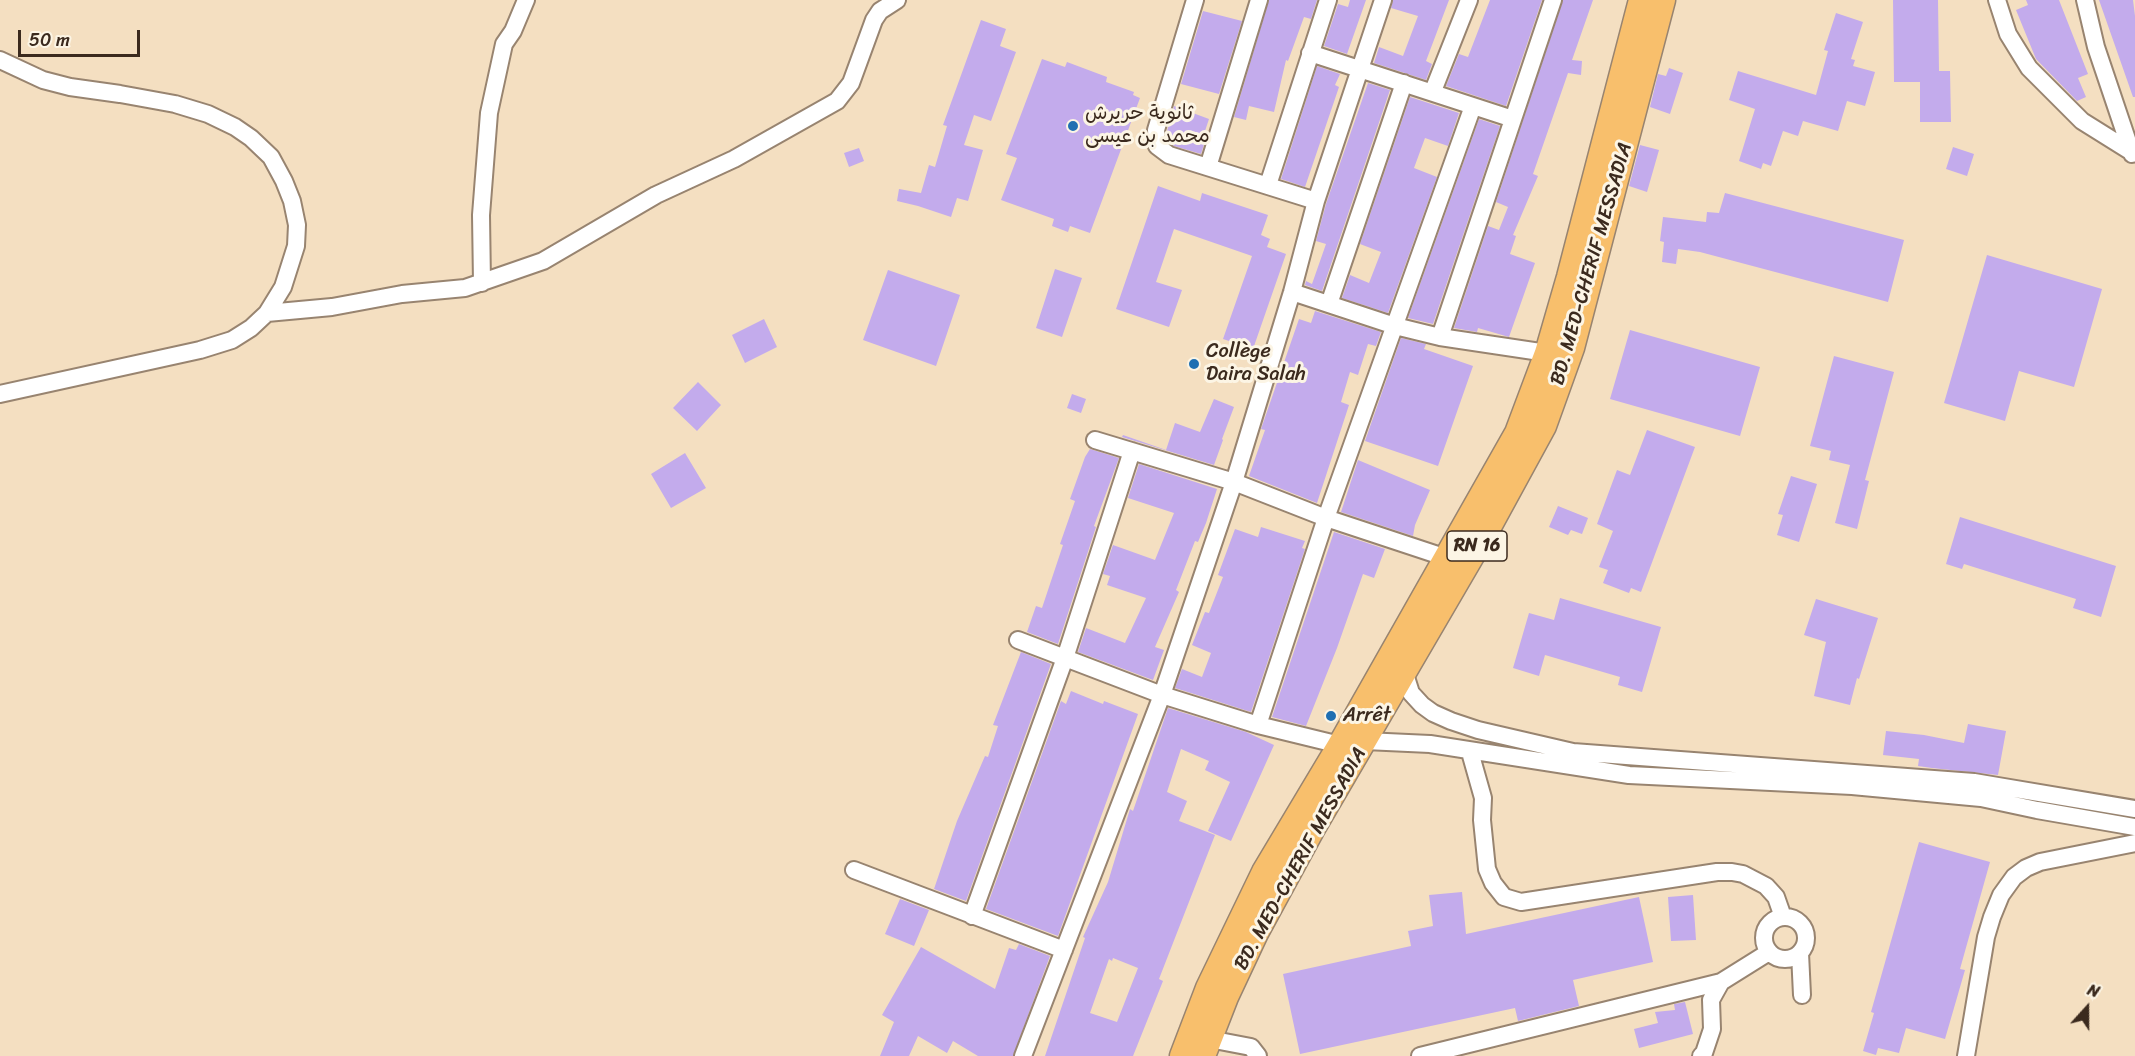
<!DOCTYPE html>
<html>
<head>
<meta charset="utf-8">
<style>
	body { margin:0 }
	#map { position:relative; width:2135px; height:1056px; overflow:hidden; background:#f4dfc1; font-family:Sriracha,sans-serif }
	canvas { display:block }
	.north { position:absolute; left:2057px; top:978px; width:60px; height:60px; -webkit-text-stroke:4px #fcf5e5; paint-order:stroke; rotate:21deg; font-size:16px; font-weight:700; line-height:24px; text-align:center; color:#3b2a1e }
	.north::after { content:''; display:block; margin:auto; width:21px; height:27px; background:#3b2a1e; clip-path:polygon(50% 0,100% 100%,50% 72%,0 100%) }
	.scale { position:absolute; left:18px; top:30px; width:122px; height:27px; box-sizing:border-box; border:3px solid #3b2a1e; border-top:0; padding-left:8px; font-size:18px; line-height:21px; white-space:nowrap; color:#3b2a1e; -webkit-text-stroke:4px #fcf5e5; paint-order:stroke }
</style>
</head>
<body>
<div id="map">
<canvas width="2135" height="1056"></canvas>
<div class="north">N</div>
<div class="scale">50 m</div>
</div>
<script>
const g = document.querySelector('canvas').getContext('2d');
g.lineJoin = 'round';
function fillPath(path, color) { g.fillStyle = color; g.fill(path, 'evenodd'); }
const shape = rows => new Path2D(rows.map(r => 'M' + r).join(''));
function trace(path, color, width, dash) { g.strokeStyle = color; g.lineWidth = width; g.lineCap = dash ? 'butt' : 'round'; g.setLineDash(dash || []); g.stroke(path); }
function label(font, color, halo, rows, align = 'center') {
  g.font = font + ' Sriracha,"Playpen Sans Arabic",sans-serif'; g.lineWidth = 6; g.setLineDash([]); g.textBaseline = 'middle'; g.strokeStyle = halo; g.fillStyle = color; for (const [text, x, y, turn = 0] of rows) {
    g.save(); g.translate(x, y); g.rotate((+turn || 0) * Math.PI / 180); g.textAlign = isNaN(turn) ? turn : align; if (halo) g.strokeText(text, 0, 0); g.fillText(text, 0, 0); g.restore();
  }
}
fillPath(shape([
	[1269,0,1317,0,1311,19,1304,17,1288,61,1286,60,1274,112,1249,106,1246,120,1234,117],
	[1350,0,1366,0,1347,54,1324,46,1338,4,1348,7],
	[1393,0,1449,0,1426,61,1432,64,1426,80,1374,63,1379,47,1403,56,1418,16,1391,8],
	[1490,0,1542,0,1506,106,1446,86,1459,54,1468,57],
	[1563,0,1593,0,1572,60,1582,61,1581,75,1568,73,1533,174,1538,176,1513,235,1516,236,1510,254,1535,263,1509,337,1478,328,1477,332,1454,328,1488,226,1499,230,1508,207,1496,202],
	[1893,0,1938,0,1939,71,1950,71,1951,122,1920,122,1920,82,1894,82],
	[2026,0,2059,0,2088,74,2078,78,2086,97,2077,101,2036,59,2016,10,2028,5],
	[2099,0,2133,0,2135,16,2135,97,2133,97],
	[1203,11,1242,21,1219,94,1181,84],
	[1836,13,1863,22,1851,59,1855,60,1853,66,1875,72,1865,106,1847,101,1838,131,1803,121,1798,136,1783,131,1771,166,1763,163,1761,169,1739,161,1755,109,1729,100,1738,71,1816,95,1828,51,1824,50],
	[981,20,1006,29,1000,46,1016,52,991,121,974,115,964,145,983,150,968,201,957,198,951,217,918,206,897,201,899,189,921,193,929,165,935,167,947,126,943,125],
	[1042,59,1065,67,1067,62,1107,77,1106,82,1134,92,1133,95,1140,98,1090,233,1070,226,1068,232,1052,226,1054,219,1001,200,1017,158,1006,154],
	[1317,66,1340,74,1335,85,1339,87,1305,187,1281,179],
	[1669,68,1683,73,1670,114,1650,107,1658,74,1666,76],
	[1368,83,1390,90,1322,291,1305,285,1306,281,1312,284,1326,244,1316,241,1326,204],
	[1410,97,1459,113,1448,146,1425,138,1414,168,1437,177,1388,313,1342,298,1350,275,1369,283,1381,252,1360,244],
	[1174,106,1209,119,1203,137,1206,138,1201,154,1174,146,1167,141,1167,131],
	[1479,119,1500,126,1433,324,1408,318],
	[1640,145,1659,150,1647,192,1629,186],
	[1953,147,1974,154,1967,176,1946,169],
	[859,148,864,161,849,167,844,153],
	[1158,186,1200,201,1202,193,1268,215,1261,235,1270,239,1267,247,1286,254,1253,349,1223,339,1252,256,1174,229,1156,282,1182,290,1169,327,1116,309],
	[1725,193,1904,240,1888,302,1700,252,1678,249,1676,264,1662,262,1664,242,1660,241,1663,217,1706,222,1707,212,1719,213],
	[1987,255,2102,289,2074,387,2019,371,2005,421,1944,403],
	[1055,269,1082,278,1062,337,1036,328],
	[888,270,960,295,936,366,863,340],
	[1315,311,1381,332,1376,346,1368,344,1358,375,1350,372,1341,402,1349,405,1317,503,1249,476,1265,430,1261,429,1299,319,1311,323],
	[764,319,777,347,745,363,732,335],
	[1630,330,1760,367,1740,436,1610,399],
	[1401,338,1426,344,1424,349,1473,366,1438,466,1365,441],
	[1834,356,1894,372,1865,480,1869,481,1857,529,1835,523,1850,465,1829,460,1831,451,1810,446],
	[698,382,721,405,697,431,673,408],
	[1072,394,1086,399,1081,413,1067,408],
	[1214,399,1234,407,1222,439,1223,440,1214,465,1122,437,1123,435,1166,450,1175,423,1200,432],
	[1647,430,1695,447,1641,592,1631,588,1629,593,1603,583,1608,570,1599,567,1613,531,1597,524,1617,470,1630,475],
	[1090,449,1119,458,1094,526,1096,527,1058,644,1027,632,1036,606,1042,608,1063,545,1060,544,1075,501,1070,499,1085,457],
	[685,453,706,488,671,508,651,474],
	[1358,460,1430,490,1415,525,1413,536,1341,512],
	[1139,464,1217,489,1206,523,1198,542,1195,541,1176,590,1179,592,1155,647,1164,650,1153,680,1078,652,1086,628,1125,643,1146,598,1107,585,1110,576,1103,574,1113,545,1155,560,1174,513,1128,498],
	[1791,476,1817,484,1799,542,1777,535,1783,515,1778,514],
	[1558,506,1588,518,1582,534,1571,530,1568,535,1549,527],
	[1960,517,2116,566,2101,617,2073,608,2076,599,1964,564,1962,569,1946,564],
	[1261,527,1305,541,1302,548,1305,549,1251,712,1175,688,1182,669,1202,677,1211,653,1192,645,1205,612,1209,613,1223,577,1218,575,1235,529,1258,537],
	[1334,532,1385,549,1374,578,1363,574,1337,648,1306,726,1272,717],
	[1560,598,1661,627,1642,692,1618,685,1620,677,1545,655,1539,676,1513,668,1529,613,1554,620],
	[1816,599,1878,618,1859,679,1857,678,1850,705,1814,696,1826,642,1804,635],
	[1021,652,1051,664,966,901,934,889,957,821,985,756,988,757,998,726,993,725],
	[1071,691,1103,704,1104,701,1138,714,1058,936,986,909,1061,701,1066,704],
	[1168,708,1246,732,1274,745,1231,841,1208,831,1230,782,1205,770,1209,761,1181,749,1167,792,1187,801,1179,821,1215,835,1159,979,1163,981,1133,1056,1045,1056,1085,938,1083,937,1108,882,1130,809,1133,811],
	[1113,958,1138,968,1117,1022,1090,1013,1109,959,1112,961],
	[1968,724,2006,731,1998,775,1932,768,1918,766,1919,759,1883,755,1886,731,1924,735,1964,743],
	[1919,842,1990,862,1960,969,1965,970,1945,1039,1906,1028,1899,1053,1878,1048,1876,1055,1863,1051,1874,1013,1871,1012],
	[1462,892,1466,934,1639,897,1653,962,1573,980,1579,1006,1518,1021,1515,1008,1300,1054,1283,974,1411,946,1408,931,1433,926,1429,895],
	[1693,895,1696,940,1671,941,1668,897],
	[900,899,929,910,914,946,885,934],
	[1019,944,1050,956,1013,1056,978,1056,953,1041,947,1053,918,1036,909,1056,880,1056,894,1022,882,1015,921,947,995,989,1009,948,1016,950],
	[1685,1002,1693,1034,1639,1048,1634,1029,1658,1023,1655,1012,1675,1010,1674,1004]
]), '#c3abec');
const minor = shape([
	[1195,0,1156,130,1157,146,1169,155,1316,201],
	[1997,0,2008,34,2029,68,2082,121,2130,151],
	[2085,0,2096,47,2132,154],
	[1310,53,1513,119],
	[0,60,43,80,70,87,120,94,175,104,208,114,235,127,251,138,271,157,284,181,292,201,297,225,296,246,283,287,267,313,251,328,232,340,200,350,0,394],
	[1433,91,1469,0],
	[1208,167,1259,0],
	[1268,185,1328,0],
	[482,283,481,215,489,113,504,44,513,31,526,0],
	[1292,292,1395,326,1440,337,1547,353],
	[1329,304,1404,83],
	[267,313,332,307,402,294,465,288,543,261,656,195,734,159,837,101,851,83,874,20,880,11,897,0],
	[1440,337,1553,0],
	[1095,440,1234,482,1326,518,1447,558],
	[1018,640,1162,695,1258,725,1340,745,1350,749],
	[1404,671,1411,693,1422,705,1433,713,1451,721,1478,730,1573,752,1974,782,2135,809],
	[1258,725,1326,518,1473,106],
	[1365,741,1430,744,1629,775,1852,786,1981,798,2037,810,2135,827],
	[1470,752,1483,798,1482,820,1487,869,1493,883,1504,897,1521,902,1717,872,1732,872,1743,874,1766,886,1776,897,1783,917],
	[854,870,1064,950],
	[972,916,1065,658,1132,451],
	'1764 938a21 21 0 1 1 42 0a21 21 0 1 1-42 0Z',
	[1800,953,1802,995],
	[1209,1039,1251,1047,1258,1056],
	[1023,1056,1162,695,1234,482,1292,292,1316,201,1383,0],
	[1420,1056,1721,982,1769,952],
	[1701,1056,1704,1053,1712,1029,1711,1000,1721,982],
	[1966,1056,1986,937,1992,917,2001,895,2014,877,2026,868,2040,862,2135,843]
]);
const highway = shape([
	[1182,1056,1208,988,1264,872,1340,745,1517,433,1547,353,1569,277,1641,0],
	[1203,1056,1226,997,1256,933,1312,830,1490,525,1544,426,1572,348,1663,0]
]);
trace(minor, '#988470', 20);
trace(highway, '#988470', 27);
trace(minor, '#fff', 16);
trace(highway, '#f8bf6c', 24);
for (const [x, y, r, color] of [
	[1073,126,6,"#1f6fb2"],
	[1194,364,6,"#1f6fb2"],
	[1331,716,6,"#1f6fb2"]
]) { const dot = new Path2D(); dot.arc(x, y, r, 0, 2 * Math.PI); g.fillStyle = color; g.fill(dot); trace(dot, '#fcf5e5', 2); }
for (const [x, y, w] of [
	[1477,546,60]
]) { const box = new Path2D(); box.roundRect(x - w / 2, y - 15, w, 30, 4.5); g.fillStyle = '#fcf5e5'; g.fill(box); trace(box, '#3b2a1e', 1.5); }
label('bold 18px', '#3b2a1e', null, [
	["RN 16",1477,546]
]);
label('20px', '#3b2a1e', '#fcf5e5', [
	["ثانوية حريرش",1085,114],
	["محمد بن عيسى",1085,137],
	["Collège",1206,352],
	["Daira Salah",1206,375],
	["Arrêt",1343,716]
], 'left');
label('20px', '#3b2a1e', '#fcf5e5', [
	["BD. MED-CHERIF MESSADIA",1592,264,-74],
	["BD. MED-CHERIF MESSADIA",1301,859,-61]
]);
</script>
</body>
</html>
